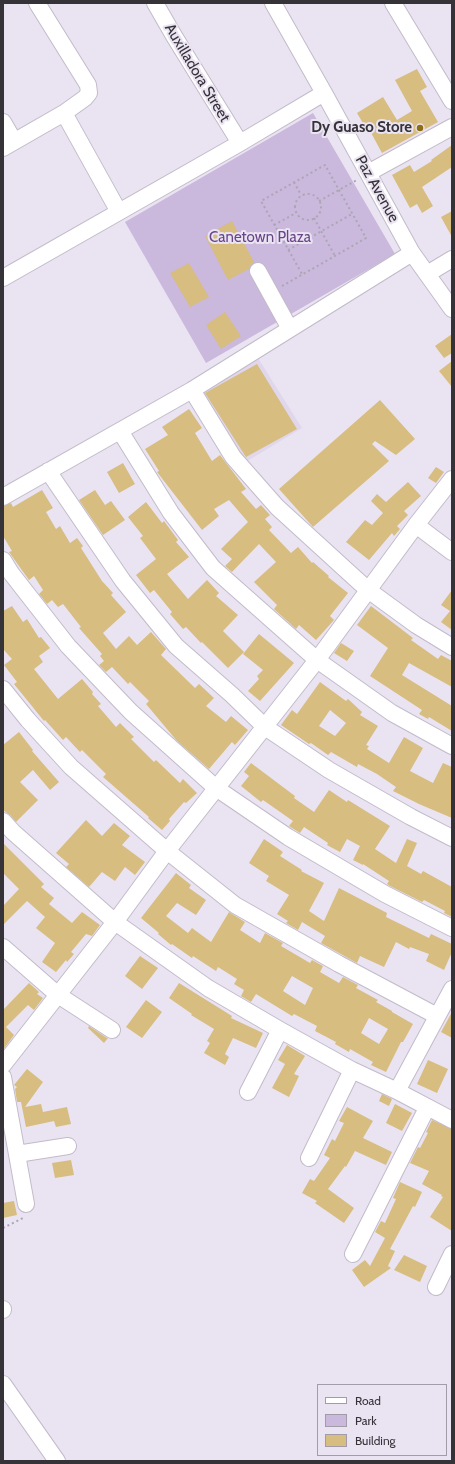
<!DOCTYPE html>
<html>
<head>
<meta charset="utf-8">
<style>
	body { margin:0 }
	#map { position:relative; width:455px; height:1464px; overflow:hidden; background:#eae3f2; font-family:Cabin,sans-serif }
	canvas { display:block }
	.frame { position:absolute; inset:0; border:4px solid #353238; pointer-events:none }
	.legend { position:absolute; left:317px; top:1384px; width:130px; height:72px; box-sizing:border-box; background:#eae3f2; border:1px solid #a29ca8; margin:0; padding:5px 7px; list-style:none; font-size:12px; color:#353238 }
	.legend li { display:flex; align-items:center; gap:8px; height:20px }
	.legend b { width:20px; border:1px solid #a29ca8 }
</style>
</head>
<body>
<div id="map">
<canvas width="455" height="1464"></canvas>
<div class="frame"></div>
<ul class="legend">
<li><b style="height:5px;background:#fff"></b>Road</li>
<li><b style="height:11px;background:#cab8dd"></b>Park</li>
<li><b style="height:11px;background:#d7bd80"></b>Building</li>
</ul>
</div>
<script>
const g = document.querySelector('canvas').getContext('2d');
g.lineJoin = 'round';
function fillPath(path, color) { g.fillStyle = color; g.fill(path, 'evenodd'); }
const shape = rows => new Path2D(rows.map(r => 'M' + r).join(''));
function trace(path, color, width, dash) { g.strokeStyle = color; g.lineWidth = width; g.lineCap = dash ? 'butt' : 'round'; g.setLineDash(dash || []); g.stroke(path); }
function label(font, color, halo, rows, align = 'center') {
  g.font = font + ' Cabin,sans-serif'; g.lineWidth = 4; g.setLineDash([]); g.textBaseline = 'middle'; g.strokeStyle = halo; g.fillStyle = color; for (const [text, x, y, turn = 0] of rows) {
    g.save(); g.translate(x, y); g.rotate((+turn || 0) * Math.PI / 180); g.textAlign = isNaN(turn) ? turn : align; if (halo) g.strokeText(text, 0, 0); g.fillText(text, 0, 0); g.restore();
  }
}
fillPath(shape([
	[258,358,302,428,244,463,200,393]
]), '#e1d7ed');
fillPath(shape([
	[313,113,395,254,206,363,125,222]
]), '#cab8dd');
fillPath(shape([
	[417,69,427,87,420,91,438,122,382,153,369,129,367,130,357,113,383,97,397,120,412,111,395,80],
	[452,145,452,167,422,187,433,206,422,213,417,204,410,208,392,175,410,165,414,172,432,161,431,160],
	[452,211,452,237,441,217],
	[232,221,254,262,250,266,249,269,228,280,205,236],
	[189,263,209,297,190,307,170,273],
	[225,312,241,336,221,349,206,325],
	[452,334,452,353,444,358,435,346],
	[452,361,452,387,439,371],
	[257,364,297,429,246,457,205,393],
	[380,400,415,439,396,455,375,441,372,444,389,461,313,527,279,489],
	[189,409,202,428,195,433,212,461,220,455,246,489,241,492,256,509,261,505,270,515,265,519,272,527,269,530,291,553,298,547,312,563,313,562,329,576,328,577,348,593,330,616,334,620,316,640,299,625,296,629,274,609,277,605,254,582,276,562,259,544,232,572,225,566,232,559,221,549,248,522,229,500,214,509,219,516,202,530,157,472,159,471,145,449,168,435,162,427],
	[123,463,135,484,119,493,107,472],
	[436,467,444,472,436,483,428,478],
	[408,482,421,496,404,511,408,515,397,526,400,529,394,536,392,533,369,560,346,542,365,520,372,525,383,513,371,501,377,494,386,502],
	[42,490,53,508,46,512,56,529,60,526,70,543,77,538,83,546,81,548,102,581,113,593,111,595,126,612,103,633,116,649,129,636,137,645,151,632,166,649,161,655,195,688,199,684,214,698,206,706,226,722,231,716,248,730,235,745,232,742,209,769,177,741,146,704,149,701,130,682,128,684,112,667,106,672,99,665,104,661,100,656,102,654,79,628,81,627,63,604,58,607,52,600,47,604,39,594,43,590,34,576,29,580,9,552,12,551,3,536,3,506,11,503,13,507],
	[95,490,105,505,111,501,125,520,103,535,79,500],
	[146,502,162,523,164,521,178,540,176,542,189,557,167,574,188,599,207,580,219,593,216,596,238,615,223,631,244,652,228,668,202,642,201,643,186,627,183,629,170,614,172,612,154,590,150,593,136,575,156,559,140,538,143,536,128,517],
	[452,590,452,630,441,622,450,611,441,605],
	[12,606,23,622,27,619,39,638,41,637,50,648,39,656,43,662,34,669,58,699,82,679,93,692,92,694,101,704,98,706,116,727,120,723,134,737,131,739,154,762,156,760,180,783,183,779,197,793,186,803,184,802,169,819,170,821,162,830,148,818,149,817,103,777,106,774,82,750,80,752,66,737,63,740,45,720,44,721,14,684,17,682,4,665,12,659,3,649,3,611],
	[371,606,413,638,411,640,438,659,441,655,452,661,452,687,409,663,402,675,452,706,452,731,429,717,428,719,419,714,422,710,370,676,388,648,357,625],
	[259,634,294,663,260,701,248,691,259,679,257,676,263,670,243,654],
	[341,643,354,651,347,661,334,653],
	[320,682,346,701,348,699,362,712,360,715,378,726,366,745,369,746,367,749,389,763,404,737,423,748,410,771,433,783,443,763,452,767,452,818,419,804,393,791,396,787,377,774,358,764,357,767,331,752,328,755,311,743,309,744,281,725,292,710,297,714],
	[330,710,346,723,335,736,319,726],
	[19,732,33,750,32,751,59,782,50,790,33,770,20,782,38,800,16,822,10,815,3,810,3,745],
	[251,763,295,796,294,798,314,812,329,790,347,802,348,800,390,826,375,849,396,863,407,839,417,843,407,866,421,874,423,871,452,887,452,917,444,913,445,911,424,900,422,902,390,886,387,884,389,881,363,864,363,865,353,860,360,846,347,839,340,852,327,845,328,843,304,827,300,833,289,826,293,821,263,800,261,802,241,786,249,776,244,772],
	[86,820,102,836,114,823,130,836,122,845,145,862,135,875,125,867,115,881,102,872,89,887,66,867,69,864,56,853],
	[264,839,283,852,280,856,302,870,301,871,324,883,309,911,324,921,339,888,387,913,386,917,429,938,431,934,452,944,452,952,444,970,426,961,429,954,410,947,409,949,396,942,384,967,360,956,357,963,321,943,325,936,302,922,298,930,286,923,288,921,277,914,289,895,266,881,269,876,249,863],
	[3,843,44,884,41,887,54,898,49,904,72,923,82,912,100,925,92,936,86,934,71,952,74,954,67,962,66,960,56,972,42,962,55,943,36,928,45,917,27,901,3,925,3,906,19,889,3,873],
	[176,873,191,885,189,888,206,900,196,915,177,903,166,916,188,933,192,928,211,942,229,912,245,922,240,930,260,943,265,933,283,943,281,946,310,963,312,960,323,966,320,972,339,983,343,977,358,985,356,988,378,1000,376,1002,392,1011,392,1012,413,1024,403,1042,401,1042,386,1072,371,1065,373,1062,350,1049,349,1052,335,1044,336,1042,315,1031,317,1026,294,1014,292,1016,256,994,251,1002,241,996,244,990,234,984,237,979,218,967,216,971,193,956,192,958,172,944,171,945,158,934,159,933,141,918],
	[292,976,313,988,305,1005,283,991],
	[369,1018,388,1029,379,1044,361,1033],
	[140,956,158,968,142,989,125,976],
	[29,983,39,992,37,994,43,998,34,1010,28,1005,6,1027,14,1035,3,1050,3,1010],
	[179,983,232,1016,231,1018,263,1033,256,1048,233,1038,225,1054,229,1057,225,1065,204,1053,210,1043,207,1041,214,1029,191,1015,192,1014,169,998],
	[146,1000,162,1012,142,1038,126,1027],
	[452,1012,452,1038,441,1032],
	[89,1026,107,1038,108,1038,104,1043,88,1028],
	[287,1045,305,1056,294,1074,299,1076,289,1097,272,1088,285,1064,278,1060],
	[428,1060,448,1069,437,1093,417,1084],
	[27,1069,43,1082,25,1107,41,1104,43,1112,67,1107,71,1124,56,1127,54,1121,26,1127,21,1102,17,1102,15,1089,17,1087,14,1085],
	[382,1094,392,1099,389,1106,379,1101],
	[395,1104,412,1113,402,1131,386,1123],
	[347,1107,373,1121,363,1138,392,1152,386,1165,355,1151,346,1167,345,1166,328,1189,354,1208,344,1223,315,1203,317,1201,302,1193,310,1179,314,1181,330,1158,324,1155,332,1139,335,1141,344,1123,339,1121],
	[432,1120,452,1129,452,1231,430,1217,443,1197,441,1196,442,1195,422,1184,429,1171,410,1163,418,1147,420,1148,428,1133,426,1132],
	[71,1160,74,1175,55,1178,52,1163],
	[400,1182,422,1192,415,1207,413,1206,390,1249,395,1251,388,1266,391,1268,364,1287,352,1270,365,1260,370,1266,385,1238,375,1232,381,1221,385,1223,396,1199,393,1198],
	[14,1201,17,1215,3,1218,3,1203],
	[404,1255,427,1266,420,1282,394,1270]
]), '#d7bd80');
const minor = shape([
	[155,3,174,36,240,143],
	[273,3,324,93,412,253,452,309],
	[393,3,452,101],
	[64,113,119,212],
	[3,122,14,141],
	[3,148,64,113,85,98,89,93,88,85,37,3],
	[368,173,452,127],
	[258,271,290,329],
	[427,274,452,259],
	[3,278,240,143,324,93],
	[192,390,233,457,277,507,368,590,416,625,452,647],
	[120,431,171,513,213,568,317,660,392,713,452,746],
	[48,471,123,581,176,646,232,695,265,727,329,770,411,817,452,838],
	[3,497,192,390,412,253],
	[416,525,452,552],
	[3,560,11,573,68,646,131,712,216,788,288,837,385,894,452,928],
	[3,689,28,720,71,767,167,851,235,905,339,964,437,1016],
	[3,821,13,832,115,922,208,988,280,1030,352,1070,397,1091,452,1120],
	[3,947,58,995,112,1030],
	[3,1065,115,922,167,851,317,660,416,525,452,479],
	[3,1077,26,1204],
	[397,1091,452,989],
	[248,1092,280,1030],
	[17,1154,68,1146],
	[309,1158,352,1070],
	[353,1254,427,1108],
	[436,1287,452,1254],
	[3,1310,3,1309],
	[3,1384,57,1461]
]);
trace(minor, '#c2bbc9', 18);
trace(shape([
	[294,182,301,195],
	'295 207a13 13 0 1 1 26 0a13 13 0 1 1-26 0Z',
	[319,201,357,180],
	[314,218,335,256],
	[274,225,296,213],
	[288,250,352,214],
	[282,286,335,256,366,238,325,165,261,201,302,274],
	[3,1228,25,1217]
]), '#aca6b2', 2, [2, 3]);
trace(minor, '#fff', 16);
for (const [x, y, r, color] of [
	[420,128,4,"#8e6e12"]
]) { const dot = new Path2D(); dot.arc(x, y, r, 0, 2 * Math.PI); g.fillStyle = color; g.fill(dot); trace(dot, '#eae3f2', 1.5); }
label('15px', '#353238', '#eae3f2', [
	["Auxilladora Street",197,73,59],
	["Paz Avenue",377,189,61]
]);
label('bold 15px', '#353238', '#eae3f2', [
	["Dy Guaso Store",412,128]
], 'right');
label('15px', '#694488', '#eae3f2', [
	["Canetown Plaza",260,238]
]);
</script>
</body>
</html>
